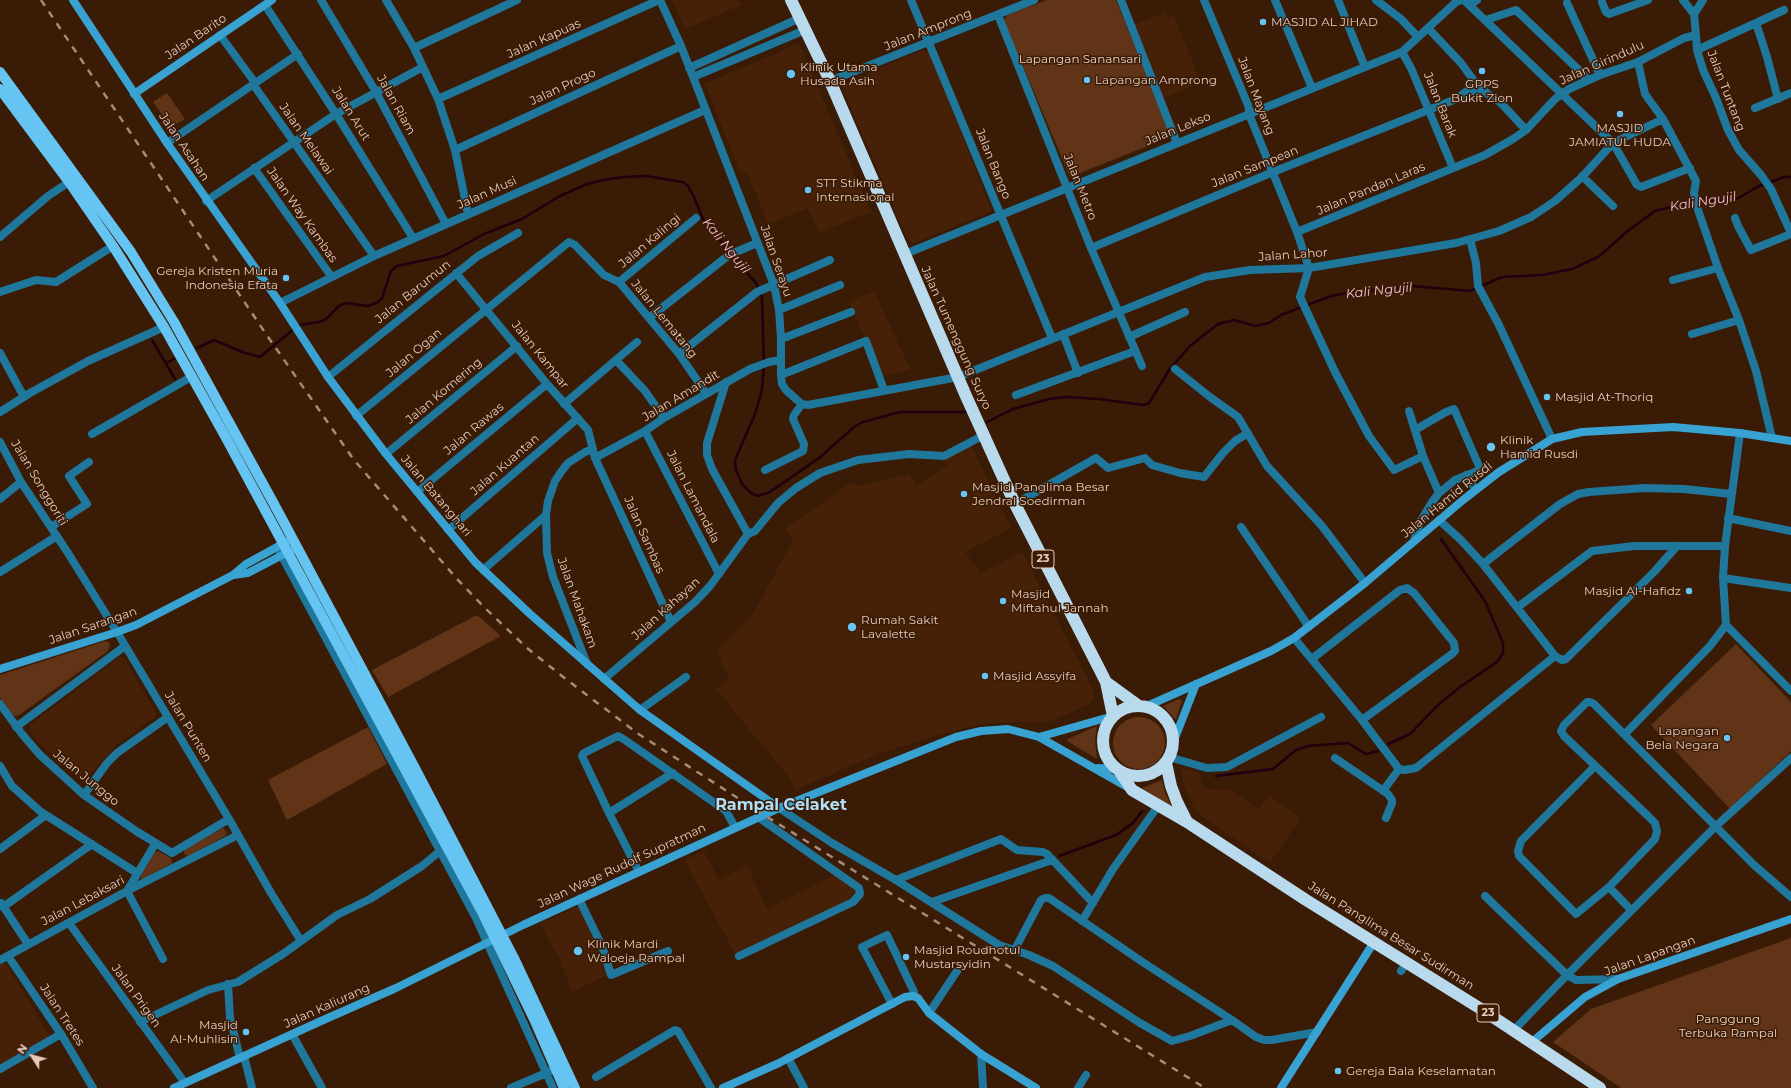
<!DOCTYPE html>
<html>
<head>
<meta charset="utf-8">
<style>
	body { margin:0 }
	#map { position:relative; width:1791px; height:1088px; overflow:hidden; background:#3a1b06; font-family:Montserrat,sans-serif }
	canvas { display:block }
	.north { position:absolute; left:12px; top:1036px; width:40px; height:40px; -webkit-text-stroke:3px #3a1b06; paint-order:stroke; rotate:306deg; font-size:11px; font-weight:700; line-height:16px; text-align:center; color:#e7ccbd }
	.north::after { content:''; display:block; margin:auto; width:14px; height:18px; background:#e7ccbd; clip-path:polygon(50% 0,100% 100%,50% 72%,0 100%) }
</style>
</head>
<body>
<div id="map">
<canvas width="1791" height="1088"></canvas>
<div class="north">N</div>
</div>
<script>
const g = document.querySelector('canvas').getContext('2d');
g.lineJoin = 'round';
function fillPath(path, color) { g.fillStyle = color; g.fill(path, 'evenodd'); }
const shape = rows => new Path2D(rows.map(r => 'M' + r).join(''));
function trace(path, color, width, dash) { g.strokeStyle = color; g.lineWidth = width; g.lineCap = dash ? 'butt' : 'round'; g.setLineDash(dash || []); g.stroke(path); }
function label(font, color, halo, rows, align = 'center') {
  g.font = font + ' Montserrat,sans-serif'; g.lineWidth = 3; g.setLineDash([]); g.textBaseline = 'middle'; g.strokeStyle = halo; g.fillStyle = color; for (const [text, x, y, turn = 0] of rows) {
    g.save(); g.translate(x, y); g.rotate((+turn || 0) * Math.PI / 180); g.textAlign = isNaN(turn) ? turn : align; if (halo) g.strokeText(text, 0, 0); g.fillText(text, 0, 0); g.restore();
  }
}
fillPath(shape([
	[672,0,739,0,741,5,685,29],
	[1165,12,1168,18,1174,16,1201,82,1162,99,1134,25],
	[799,43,871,212,819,233,808,208,768,224,747,172,741,175,705,84],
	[923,50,931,53,991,211,914,243,908,240,841,85],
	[874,291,910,369,882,377,849,301],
	[971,445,1011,528,965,552,981,573,1022,552,1093,689,1095,697,1090,704,1049,722,985,723,934,736,878,754,795,790,788,775,735,713,716,688,729,679,719,657,718,650,752,616,758,605,793,540,785,529,849,484,862,485,909,474,917,485,947,466,944,460],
	[120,657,125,659,156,714,154,718,116,745,87,778,79,779,38,742,29,729,31,724],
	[1180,767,1199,773,1203,788,1217,790,1230,790,1259,809,1269,795,1301,818,1270,863,1204,818,1193,806,1183,784],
	[704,851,719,880,747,865,767,909,836,874,854,888,855,893,847,901,736,955,684,860],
	[581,905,609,974,572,992,559,958,540,924],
	[3,963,7,965,50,1037,0,1066,0,965]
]), '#462108');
fillPath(shape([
	[1047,0,1116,0,1170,134,1168,138,1070,177,1004,21,1007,15],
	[167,93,185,119,171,127,153,102],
	[477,615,501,636,388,697,372,670],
	[105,641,110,643,108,651,19,715,16,716,13,715,0,698,0,675],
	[1736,644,1791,702,1791,751,1730,809,1651,725],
	[1179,699,1182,701,1176,720,1163,706],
	'1113 743a26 26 0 1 1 52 0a26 26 0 1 1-52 0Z',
	[1097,726,1095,741,1097,759,1067,741,1068,739],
	[368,727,387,764,287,820,268,780],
	[1162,780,1165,793,1174,810,1142,788],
	[223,828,227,832,225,836,189,856,184,854,184,850],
	[158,851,171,858,172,863,141,880,141,876,155,852],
	[1791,938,1791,1088,1621,1088,1553,1042,1591,1009]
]), '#613417');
trace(shape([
	[732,256,756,283,762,297,764,364,762,390,755,414,735,460,736,470,742,484,751,493,758,496,770,492,819,458,854,427,863,422,900,412,965,412],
	[152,340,175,379],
	[197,348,214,340,245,353,260,357,290,332,300,325,319,322,326,319,339,306,346,303,368,306,378,302,382,298,391,271,397,266,444,256,484,234,522,219,560,196,587,184,603,180,625,177,646,176,683,182,688,186,694,197,703,219,729,252],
	[166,363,174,359],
	[987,422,1013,409,1049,399,1067,397,1099,399,1144,405,1149,403,1169,370,1190,346,1218,324,1234,320,1255,326,1269,323,1281,315,1331,296,1352,292,1412,286,1470,291,1502,277,1542,275,1572,269,1598,257,1629,230,1655,211,1682,204,1737,199,1757,187,1784,177,1791,177],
	[1388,744,1410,734,1438,705,1460,687,1497,662,1503,653,1503,643,1485,601,1441,539],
	[1216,776,1273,769,1296,750,1308,746,1348,743,1366,754,1378,751],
	[1059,856,1116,835,1133,823,1142,811]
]), '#1e000f', 2.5);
trace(shape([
	[321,0,376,92,446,224],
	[386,0,414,48,438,99,455,150,468,214],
	[660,0,681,46,774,285,779,310,781,339,781,375,782,384,786,390,797,400,802,404,808,405,958,377,1205,277,1250,270,1309,268,1456,243,1499,231,1531,217,1555,201,1582,177,1613,143,1663,119],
	[911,0,1052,338],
	[1121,0,1177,143],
	[1204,0,1248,105,1251,119,1297,232,1309,268],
	[1275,0,1312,88],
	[1338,0,1365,67],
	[1376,0,1401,19,1418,37],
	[1464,0,1613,143,1637,185,1641,187,1690,168],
	[1683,0,1694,14],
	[1602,2,1606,12,1609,14,1648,0],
	[1567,3,1600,75],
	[265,5,336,114,413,238],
	[1469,5,1477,0],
	[998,15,1091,248,1142,366],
	[1486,20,1516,10,1583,74,1588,80],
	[1756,23,1784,10],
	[1428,28,1461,63,1475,82,1488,94,1501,103,1526,130],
	[220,35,253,80,255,87,374,256],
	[1696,35,1697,50,1703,70,1716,98,1728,130,1739,150,1761,175,1771,189,1791,233],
	[414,48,517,0],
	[1697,50,1756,23,1767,57,1778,99],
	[1402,52,1411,68,1453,168],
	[1638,62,1645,94,1663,119,1696,181,1694,193,1697,207,1718,268,1739,320,1756,371,1772,438],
	[689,68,800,18],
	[693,77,805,30],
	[830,81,1034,0],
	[438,99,659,0],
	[1755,108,1791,93],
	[167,143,298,54],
	[455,150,681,46],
	[254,168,331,276],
	[1582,176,1613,206],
	[206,201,336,114,423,67],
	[1735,218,1738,226,1751,250,1791,234],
	[1297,232,1485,155,1513,139,1526,130,1555,99,1569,89,1600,75,1638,62,1684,38,1696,35,1694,14,1703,0],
	[0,237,48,196,69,182],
	[1470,239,1476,263,1478,286,1499,325,1552,439],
	[1091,248,1273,172,1456,99,1471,88,1474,88,1478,90,1472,97,1456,99],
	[905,254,1402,52,1456,2,1462,0],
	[1309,268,1300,297,1335,372,1369,436,1394,470,1423,456],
	[456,273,547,384,588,430,595,458,671,622],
	[1673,280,1718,268],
	[619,282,696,218],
	[0,292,36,280,56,282,113,246],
	[280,303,374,256,705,110],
	[779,310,840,285],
	[649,318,729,255,757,243],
	[1063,334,1078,373],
	[1692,334,1739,320],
	[1129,337,1185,312],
	[781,339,851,312],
	[0,353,24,397],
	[679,354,757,292,830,260],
	[616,360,645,391,664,418],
	[1175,369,1210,397,1238,417,1267,466,1322,526,1365,583],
	[781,375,866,341,884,390],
	[328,377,478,256,518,233],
	[726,382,707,443,707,455,712,469,748,534],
	[1016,395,1135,351],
	[564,404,637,342],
	[1409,411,1423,456,1439,493],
	[0,412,30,393,88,361,164,327],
	[356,416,569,242,575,245,604,275,619,282,679,354,706,393],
	[1415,430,1446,412,1454,409,1479,466],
	[645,431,719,574],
	[92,434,191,377],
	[0,442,21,482,68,553,117,632,229,819,271,893,301,941],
	[386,454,517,346],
	[595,458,645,431,664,418,750,369,769,362,781,360],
	[765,470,803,451,804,444,793,419,794,415,802,404],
	[1466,475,1476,490],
	[417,492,547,384],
	[0,499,21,482],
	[1015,504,1096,458,1108,468,1145,458,1152,465,1180,473,1204,477,1223,453,1235,441,1248,433],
	[1728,518,1791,531],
	[1439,520,1461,540,1483,564,1555,656,1562,660,1566,659,1654,572,1677,546],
	[51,527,87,504,69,476,89,462],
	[1241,527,1309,627],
	[448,530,578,418],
	[1414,541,1420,522,1432,502,1439,493,1455,480,1475,472],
	[277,547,476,918,553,1088],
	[1483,564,1560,504,1578,494,1589,492,1645,488,1684,489,1731,494],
	[483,570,546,515],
	[0,572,57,536],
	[1723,578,1791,588],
	[1518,607,1592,551,1634,546,1725,546],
	[1726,625,1791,691],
	[1294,638,1362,720,1399,769,1404,770,1416,768,1555,656],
	[1313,658,1400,590,1407,588,1414,593,1454,643,1455,651,1452,654,1362,720],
	[587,664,553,577,547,553,546,515,548,501,555,481,561,472,568,463,585,452,593,449],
	[604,679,695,602,710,586,748,534,755,531,778,503,796,488,820,473,858,460,909,454,944,456,984,435],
	[0,704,22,734,39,754,84,795,136,831,172,853],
	[640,710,686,677],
	[16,727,125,646],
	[1625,734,1710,646,1726,625,1723,578,1725,546,1740,433],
	[1169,757,1207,768,1227,767,1321,717],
	[1335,758,1388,794,1392,800,1392,803,1386,818],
	[0,766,12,786,41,812,137,873],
	[1595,766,1521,841,1518,851,1519,856,1576,914,1609,887],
	[1383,791,1399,769],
	[84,795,107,763,117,753,168,717],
	[779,808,832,843,896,880,999,945,1029,955,1053,966,1140,1023,1172,1041,1190,1036,1232,1020,1144,963,1049,898,1045,898,1041,900,1015,949],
	[609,813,673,773],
	[0,849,46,815],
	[172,853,229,819],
	[639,872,609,813,582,756,584,753,618,736,625,740,726,811,735,827],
	[896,880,1001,839,1017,850,1043,852,1047,854,1093,903],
	[127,891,163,959],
	[127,891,155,844],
	[1485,896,1567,975,1576,980,1618,979],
	[579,899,602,946,611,975,668,951],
	[932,902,1052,860],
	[1,903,28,944],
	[3,907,92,844],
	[1631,910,1609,887,1655,839,1657,831,1655,823,1648,816,1564,736,1561,731,1564,725,1587,702,1590,702,1594,704,1754,865,1791,897],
	[1082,921,1113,869,1158,806],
	[69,923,185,1083],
	[8,956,61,1034,93,1088],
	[739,956,853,902,860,894,859,888,758,817],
	[0,960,127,891,238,835],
	[1401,971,1407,962],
	[228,984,230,1018,240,1058],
	[892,1004,862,947,887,935,914,992,913,996],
	[929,1013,961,965],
	[1232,1020,1256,1037,1264,1040,1272,1040,1317,1032],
	[140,1022,208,990,238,982,283,954,337,915,370,899,422,866,440,851],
	[1514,1030,1567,975,1716,826,1791,758],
	[292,1034,322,1088],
	[981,1054,983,1088],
	[244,1056,252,1088],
	[788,1058,804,1088],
	[0,1069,61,1034],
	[596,1077,675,1030,678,1031,711,1088],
	[511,1088,551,1071],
	[1078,1088,1086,1075]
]), '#20779c', 8);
trace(shape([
	[73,0,167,143,280,303,328,377,386,454,475,562,530,614,640,710,779,808],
	[134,94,272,0],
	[233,575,248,573,292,550],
	[0,669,117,632,136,625,233,575,246,564,288,541],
	[1147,706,1271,651,1294,638,1365,583,1463,500,1499,472,1552,439,1582,432,1673,427,1740,433,1791,441],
	[1039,737,1113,716],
	[1173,743,1196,684],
	[1098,768,1116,769],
	[1532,1042,1585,997,1618,979,1791,919],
	[174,1088,321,1021,396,988,523,925,779,808,956,737,981,731,1008,729,1039,737,1129,788],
	[723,1088,779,1063,905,997,913,996,918,998,929,1013,981,1054,1036,1088],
	[1281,1088,1374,942]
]), '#38a3d2', 8);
trace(shape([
	[0,72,131,252,174,322,274,504,415,768,515,960,575,1088],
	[0,89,69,182,113,246,164,327,225,436,483,914,534,1019,564,1088]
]), '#65c4f1', 10);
trace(shape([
	[791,0,830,81,966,396,1015,504,1106,682,1113,716],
	[1106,682,1139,706],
	'1103 741a35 35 0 1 1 70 0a35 35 0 1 1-70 0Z',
	[1166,763,1171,786,1177,802,1187,822],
	[1120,772,1132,790,1187,822,1306,900,1481,1009,1600,1088]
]), '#b9daec', 12);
trace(shape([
	[41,0,266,334,354,460,457,579,485,608,527,648,562,676,637,733,764,815,1205,1088]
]), '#a78a79', 2.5, [7, 7]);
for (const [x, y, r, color] of [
	[1263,22,4,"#68c4f0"],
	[1482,71,4,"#68c4f0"],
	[791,74,5,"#68c4f0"],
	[1087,80,4,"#68c4f0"],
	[1620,114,4,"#68c4f0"],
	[808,190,4,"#68c4f0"],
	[286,278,4,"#68c4f0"],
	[1547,397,4,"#68c4f0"],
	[1491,447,5,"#68c4f0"],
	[964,494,4,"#68c4f0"],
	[1689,591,4,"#68c4f0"],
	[1003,601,4,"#68c4f0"],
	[852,627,5,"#68c4f0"],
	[985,676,4,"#68c4f0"],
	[1727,738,4,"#68c4f0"],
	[578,951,5,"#68c4f0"],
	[906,957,4,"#68c4f0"],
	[246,1032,4,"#68c4f0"],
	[1338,1071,4,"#68c4f0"]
]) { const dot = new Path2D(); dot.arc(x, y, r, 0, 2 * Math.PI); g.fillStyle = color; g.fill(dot); trace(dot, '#3a1b06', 1.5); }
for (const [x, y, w] of [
	[1043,559,22],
	[1488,1013,22]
]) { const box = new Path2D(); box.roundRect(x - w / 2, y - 9, w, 18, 3); g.fillStyle = '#3a1b06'; g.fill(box); trace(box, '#e7ccbd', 1); }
label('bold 11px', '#e7ccbd', null, [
	["23",1043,559],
	["23",1488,1013]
]);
label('12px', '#e7ccbd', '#3a1b06', [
	["MASJID AL JIHAD",1271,22],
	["Klinik Utama",800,67],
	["Husada Asih",800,81],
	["Lapangan Amprong",1095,80],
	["GPPS",1482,84,"center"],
	["Bukit Zion",1482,98,"center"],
	["MASJID",1620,128,"center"],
	["JAMIATUL HUDA",1620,142,"center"],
	["STT Stikma",816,183],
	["Internasional",816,197],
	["Gereja Kristen Muria",278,271,"right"],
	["Indonesia Efata",278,285,"right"],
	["Masjid At-Thoriq",1555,397],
	["Klinik",1500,440],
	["Hamid Rusdi",1500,454],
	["Masjid Panglima Besar",972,487],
	["Jendral Soedirman",972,501],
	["Masjid Al-Hafidz",1681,591,"right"],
	["Masjid",1011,594],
	["Miftahul Jannah",1011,608],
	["Rumah Sakit",861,620],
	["Lavalette",861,634],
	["Masjid Assyifa",993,676],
	["Lapangan",1719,731,"right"],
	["Bela Negara",1719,745,"right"],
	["Klinik Mardi",587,944],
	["Waloeja Rampal",587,958],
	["Masjid Roudhotul",914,950],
	["Mustarsyidin",914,964],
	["Masjid",238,1025,"right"],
	["Al-Muhlisin",238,1039,"right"],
	["Gereja Bala Keselamatan",1346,1071]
], 'left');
label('12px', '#e7ccbd', '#3a1b06', [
	["Jalan Amprong",928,30,-22],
	["Jalan Barito",196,37,-34],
	["Jalan Kapuas",544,39,-24],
	["Jalan Girindulu",1602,63,-24],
	["Jalan Progo",563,87,-25],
	["Jalan Tuntang",1726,91,69],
	["Jalan Mayang",1256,96,69],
	["Jalan Riam",396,105,61],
	["Jalan Barak",1440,105,68],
	["Jalan Arut",351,114,58],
	["Jalan Lekso",1178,129,-22],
	["Jalan Melawai",306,139,55],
	["Jalan Asahan",184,147,56],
	["Jalan Bango",993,164,68],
	["Jalan Sampean",1255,167,-22],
	["Jalan Metro",1080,187,68],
	["Jalan Pandan Laras",1371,189,-23],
	["Jalan Musi",487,193,-24],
	["Jalan Way Kambas",302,215,55],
	["Jalan Kalingi",650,241,-40],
	["Jalan Lahor",1293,255,-4],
	["Jalan Serayu",776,261,71],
	["Jalan Barumun",413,292,-39],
	["Jalan Lematang",664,319,51],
	["Jalan Tumenggung Suryo",956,338,66],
	["Jalan Ogan",414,353,-40],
	["Jalan Kampar",540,355,51],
	["Jalan Komering",444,391,-40],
	["Jalan Amandit",681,396,-31],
	["Jalan Rawas",474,429,-40],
	["Jalan Kuantan",505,465,-41],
	["Jalan Songgoriti",39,483,59],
	["Jalan Batanghari",436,496,50],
	["Jalan Lamandala",693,497,63],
	["Jalan Hamid Rusdi",1447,500,-39],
	["Jalan Sambas",644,535,66],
	["Jalan Mahakam",577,603,70],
	["Jalan Kahayan",666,609,-42],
	["Jalan Sarangan",93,626,-19],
	["Jalan Punten",188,727,59],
	["Jalan Junggo",86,778,39],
	["Jalan Wage Rudolf Supratman",622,866,-25],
	["Jalan Lebaksari",83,901,-28],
	["Jalan Panglima Besar Sudirman",1391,936,32],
	["Jalan Lapangan",1650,956,-20],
	["Jalan Prigen",136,996,54],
	["Jalan Kaliurang",327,1006,-24],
	["Jalan Tretes",62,1015,57]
]);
label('12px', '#edd1c2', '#3a1b06', [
	["Lapangan Sanansari",1080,59],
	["Panggung",1728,1019],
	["Terbuka Rampal",1728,1033]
]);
label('italic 13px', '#f7bcd5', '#3a1b06', [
	["Kali Ngujil",1703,202,-9],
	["Kali Ngujil",726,246,51],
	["Kali Ngujil",1379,291,-6]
]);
label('bold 16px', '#b0dff9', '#3a1b06', [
	["Rampal Celaket",781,805]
]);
</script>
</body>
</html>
